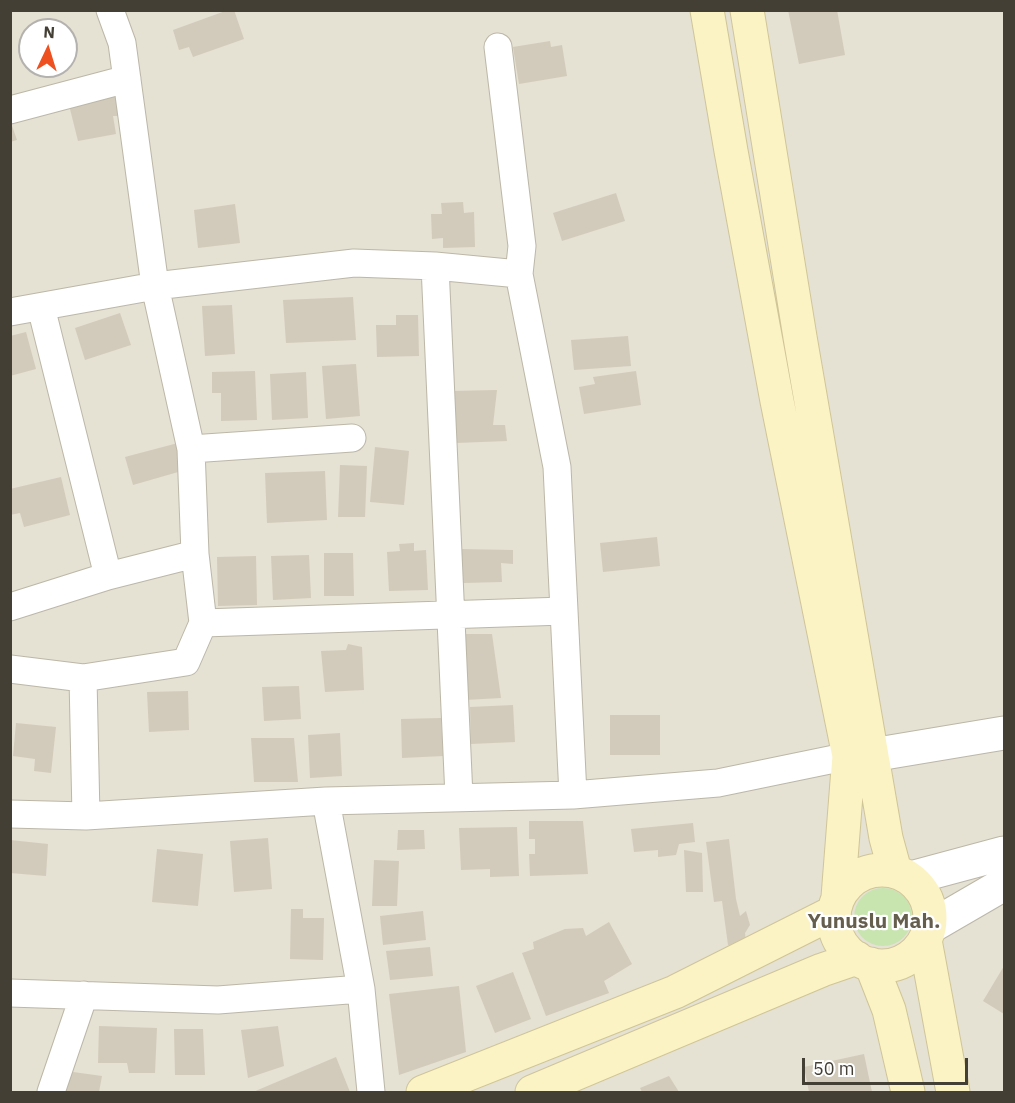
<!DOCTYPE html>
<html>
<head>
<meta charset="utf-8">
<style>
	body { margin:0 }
	#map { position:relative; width:1015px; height:1103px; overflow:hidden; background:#f2efe5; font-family:"IBM Plex Sans",sans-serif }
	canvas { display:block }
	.frame { position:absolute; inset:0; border:12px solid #443f35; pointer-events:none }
	.north { position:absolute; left:18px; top:18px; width:60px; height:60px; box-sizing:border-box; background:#fff; border:2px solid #b4b2ae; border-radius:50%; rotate:4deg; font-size:16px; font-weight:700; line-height:24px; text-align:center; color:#443f35 }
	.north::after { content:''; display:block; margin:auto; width:21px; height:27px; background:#ef501f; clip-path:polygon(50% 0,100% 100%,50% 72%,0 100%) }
	.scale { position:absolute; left:802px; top:1058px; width:166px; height:27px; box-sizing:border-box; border:3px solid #443f35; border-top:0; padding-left:8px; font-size:18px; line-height:21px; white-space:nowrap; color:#443f35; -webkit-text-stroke:4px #fff; paint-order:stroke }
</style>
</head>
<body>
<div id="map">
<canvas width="1015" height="1103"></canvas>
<div class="frame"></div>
<div class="north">N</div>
<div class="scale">50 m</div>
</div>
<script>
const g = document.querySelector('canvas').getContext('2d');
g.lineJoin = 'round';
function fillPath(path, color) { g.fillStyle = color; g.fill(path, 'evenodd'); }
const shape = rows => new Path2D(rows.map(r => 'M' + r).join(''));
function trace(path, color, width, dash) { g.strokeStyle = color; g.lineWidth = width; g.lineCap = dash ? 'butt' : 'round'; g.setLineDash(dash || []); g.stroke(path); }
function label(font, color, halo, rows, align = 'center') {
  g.font = font + ' "IBM Plex Sans",sans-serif'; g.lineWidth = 4.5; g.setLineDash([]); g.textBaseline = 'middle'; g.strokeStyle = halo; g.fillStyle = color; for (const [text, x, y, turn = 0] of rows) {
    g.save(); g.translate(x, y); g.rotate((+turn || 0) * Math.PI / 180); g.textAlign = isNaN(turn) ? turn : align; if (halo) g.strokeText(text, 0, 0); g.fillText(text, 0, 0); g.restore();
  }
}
fillPath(shape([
	[11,11,1004,11,1004,1092,11,1092],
	[30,30,66,30,66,66,30,66]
]), '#e5e1d3');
fillPath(shape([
	'854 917a29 29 0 1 1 58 0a29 29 0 1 1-58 0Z'
]), '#c8e4af');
fillPath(shape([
	[228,10,234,10,244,39,193,57,189,47,179,50,173,30],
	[788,10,837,10,845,55,799,64],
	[550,41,551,47,562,45,567,76,519,84,513,47],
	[118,95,122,116,113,116,116,134,78,141,69,105],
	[10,120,17,140,10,142],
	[616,193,625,221,562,241,553,213],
	[463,202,464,213,474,212,475,247,443,248,443,238,432,239,431,214,442,214,441,203],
	[235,204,240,243,198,248,194,210],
	[353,297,356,340,286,343,283,300],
	[232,305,235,354,205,356,202,306],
	[120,313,131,345,85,360,75,328],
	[396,315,418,315,419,356,377,357,376,325,396,325],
	[26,332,36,369,10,376,10,336],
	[628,336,631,366,574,370,571,340],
	[356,364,360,416,326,419,322,366],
	[255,371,257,420,221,421,221,393,212,393,212,372],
	[636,371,641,405,584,414,579,387,595,384,593,377],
	[306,372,308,418,272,420,270,374],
	[497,390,493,425,505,425,507,441,456,443,451,391],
	[178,443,185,470,133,485,125,457],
	[375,447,409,451,404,505,370,502],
	[340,465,367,466,365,517,338,517],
	[325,471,327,520,267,523,265,473],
	[61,477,70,515,24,527,20,513,10,515,10,489],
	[657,537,660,566,603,572,600,543],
	[414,543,414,551,426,550,428,590,389,591,387,552,400,551,399,544],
	[460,549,513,550,513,564,501,563,502,582,463,583],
	[324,553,353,553,354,596,324,596],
	[309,555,311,598,273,600,271,556],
	[256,556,257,605,218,606,217,557],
	[460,634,492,634,501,698,465,700],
	[348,644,362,647,364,690,325,692,321,651,346,650],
	[299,686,301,719,264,721,262,687],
	[188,691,189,730,149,732,147,692],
	[513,705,515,742,471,744,470,707],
	[610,715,660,715,660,755,610,755],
	[441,718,443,756,402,758,401,719],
	[16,723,56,727,51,773,34,771,35,759,13,756],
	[340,733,342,776,310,778,308,735],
	[251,738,294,738,298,782,254,782],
	[529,821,583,821,588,874,530,876,529,854,535,854,535,839,529,839],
	[693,823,695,842,679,844,676,855,658,857,658,850,634,852,631,829],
	[517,827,519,876,490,877,490,869,461,870,459,828],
	[398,830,424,830,425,849,397,850],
	[268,838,272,889,234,892,230,841],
	[729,839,736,899,740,916,746,911,750,925,745,933,746,944,728,945,722,901,714,902,706,842],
	[10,840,48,844,46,876,10,873],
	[157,849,203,854,198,906,152,902],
	[684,850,702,853,703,892,686,892],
	[374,860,399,861,397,906,372,906],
	[291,909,303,909,303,918,324,918,323,960,290,959],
	[423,911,426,940,383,945,380,916],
	[609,922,632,964,604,981,609,993,546,1016,522,953,534,949,533,942,565,929,583,928,586,936],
	[430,947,433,976,390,980,386,951],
	[1004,966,1004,1014,983,1001],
	[513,972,531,1019,495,1033,476,986],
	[459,986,466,1052,399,1075,389,994],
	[99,1026,157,1028,155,1073,129,1073,127,1063,98,1063],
	[278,1026,284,1066,248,1078,241,1030],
	[174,1029,203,1029,205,1075,175,1075],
	[864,1054,872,1092,809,1092,804,1067],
	[336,1057,350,1092,253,1092],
	[66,1071,102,1076,99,1092,62,1092],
	[669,1076,679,1092,642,1092,640,1088]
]), '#d2cbbb');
const minor = shape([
	[110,10,122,43,155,286,191,449,195,554,203,623],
	[498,47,522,246,519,274],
	[10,110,127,79],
	[435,266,459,797],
	[41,307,108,576],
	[10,312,155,286,354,263,435,266,519,274,557,467,573,795],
	[191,449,352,438],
	[10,607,108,576,195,554],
	[10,669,83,678,86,816],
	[83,678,186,662,203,623,564,611],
	[326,801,361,989,371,1092],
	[10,814,86,816,326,801,573,795,718,783,849,756],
	[10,993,218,1000,361,989],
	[51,1092,84,995]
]);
const tertiary = shape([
	[872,755,1004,733],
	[911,878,1004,853],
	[930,927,1004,884]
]);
const secondary = shape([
	[707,10,731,151,777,401,849,756,838,897],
	[747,10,800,337,886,838,895,871],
	'834 918a48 48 0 1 1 96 0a48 48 0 1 1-96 0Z',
	[925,940,953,1092],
	[871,964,889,1010,908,1092],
	[423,1092,675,992,834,912],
	[532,1092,822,970,857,958]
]);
trace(minor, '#bcb7a8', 29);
trace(tertiary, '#bcb7a8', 35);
trace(secondary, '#cfc597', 35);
trace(minor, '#fff', 27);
trace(tertiary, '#fff', 33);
trace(secondary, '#fcf3c5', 33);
label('bold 21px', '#665e4d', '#fff', [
	["Yunuslu Mah.",874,922]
]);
</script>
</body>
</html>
